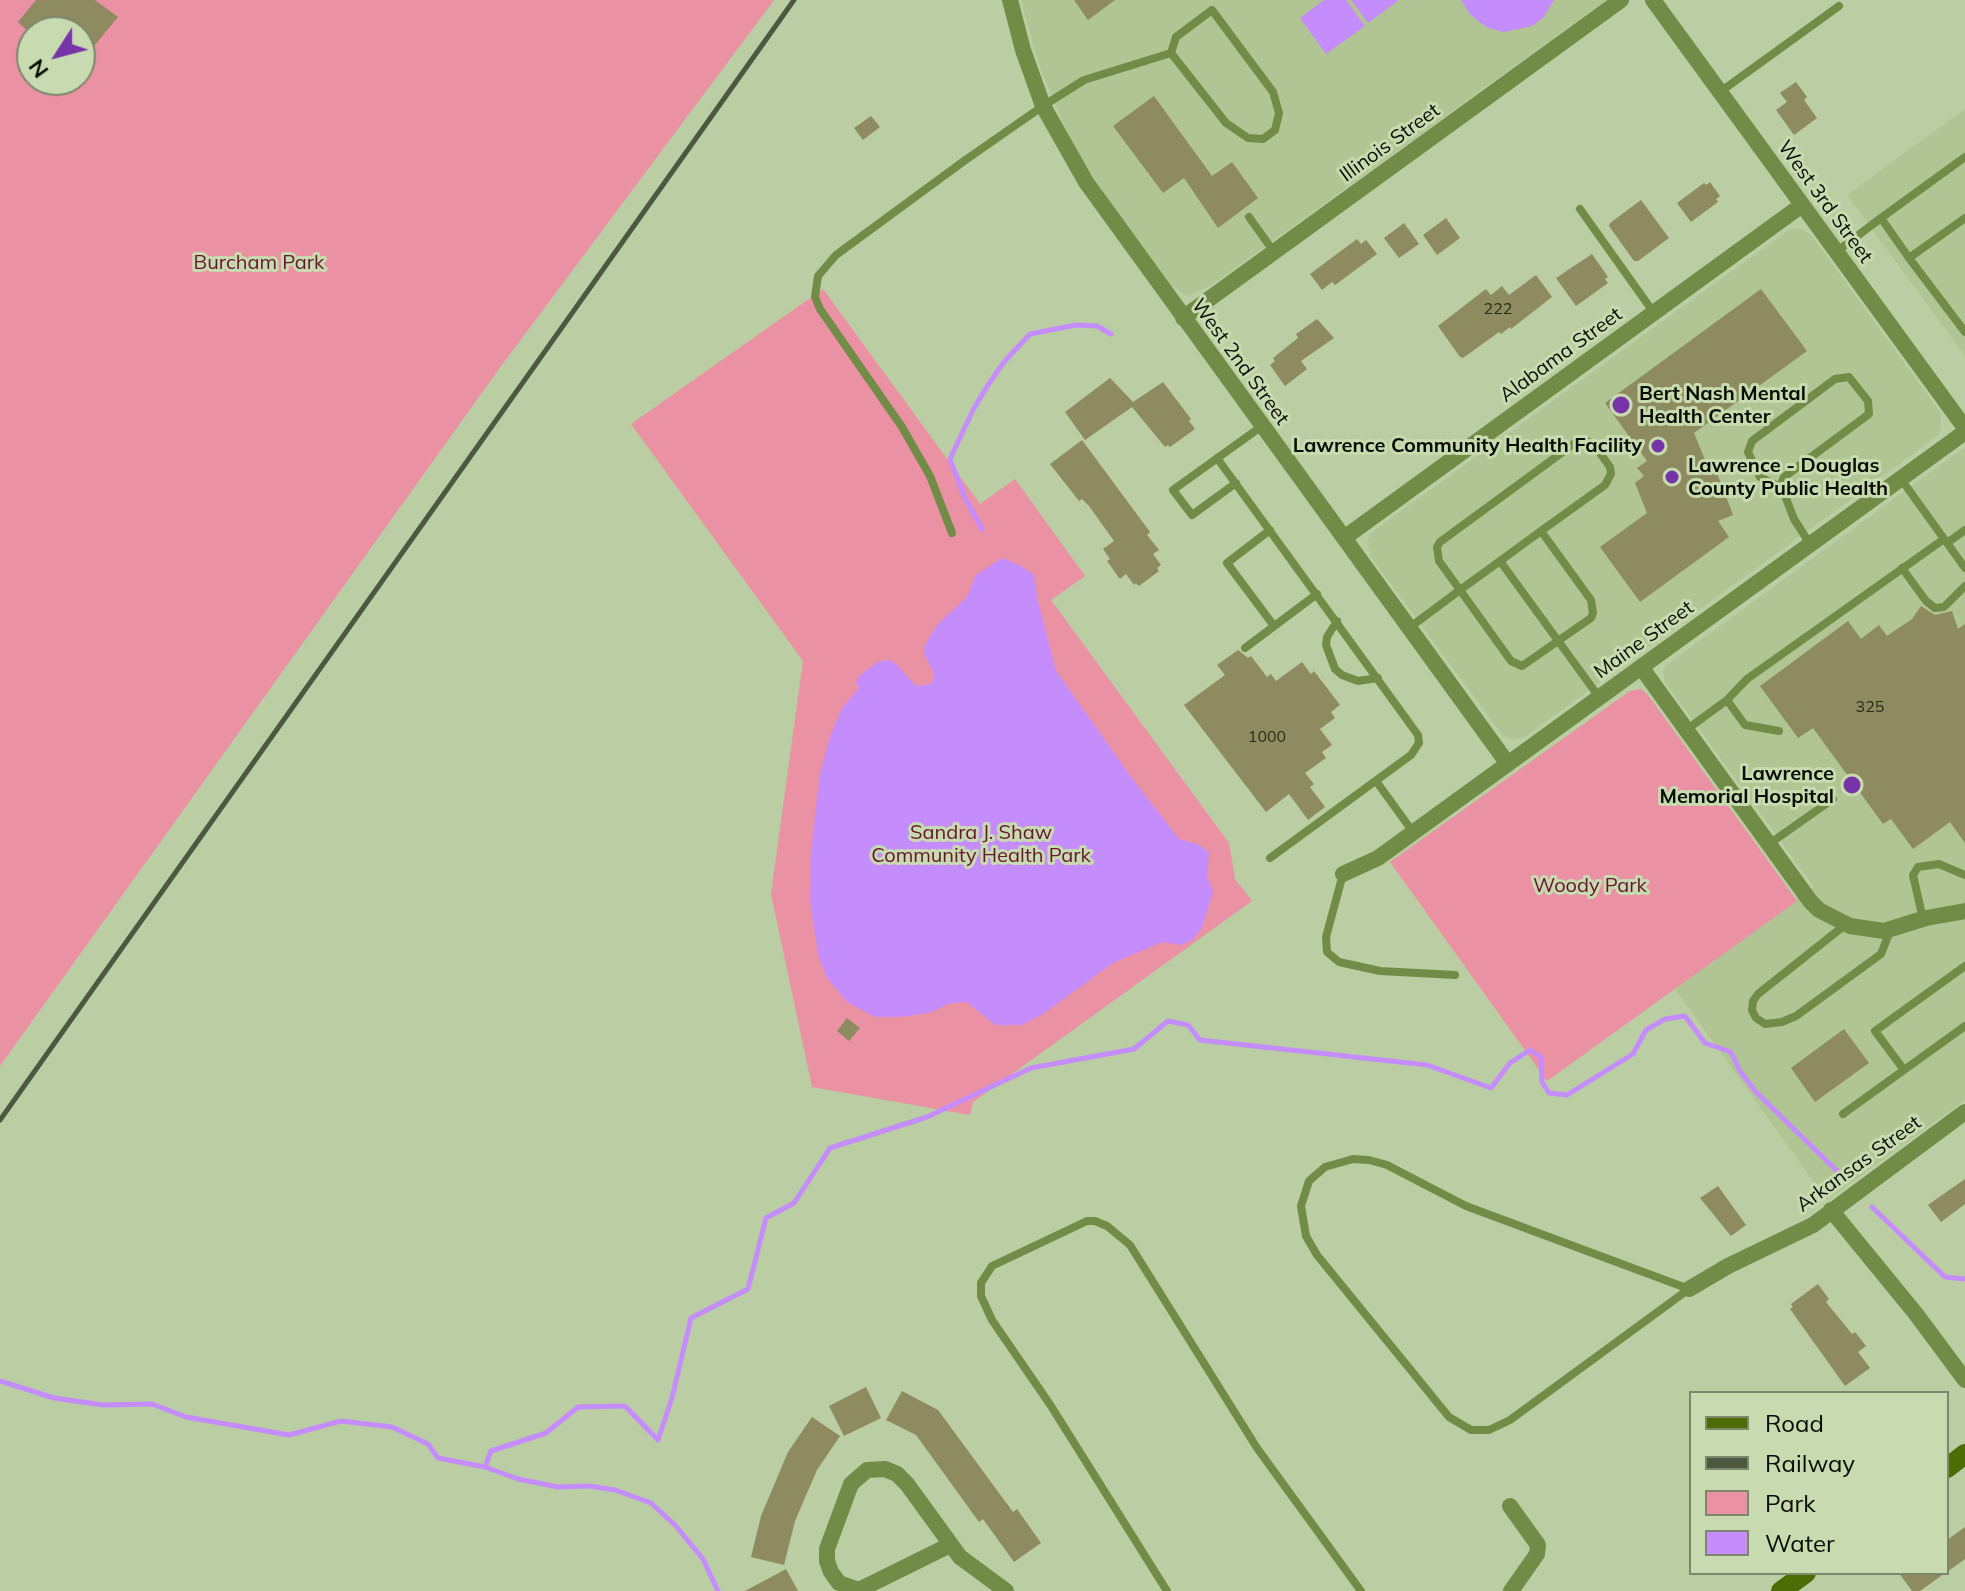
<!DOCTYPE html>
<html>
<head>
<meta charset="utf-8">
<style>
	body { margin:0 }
	#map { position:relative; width:1965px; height:1591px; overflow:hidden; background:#bbcda2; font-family:Mulish,sans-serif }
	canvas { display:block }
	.legend { position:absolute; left:1689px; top:1391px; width:260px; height:184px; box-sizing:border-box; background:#c8daaf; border:2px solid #7b886a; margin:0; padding:10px 14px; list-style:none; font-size:24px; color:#080d02 }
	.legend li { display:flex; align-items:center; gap:16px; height:40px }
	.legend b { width:40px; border:2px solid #7b886a }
	.north { position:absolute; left:16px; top:16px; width:80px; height:80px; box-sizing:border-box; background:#c8daaf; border:2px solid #7b886a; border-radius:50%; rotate:234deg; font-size:22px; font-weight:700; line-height:32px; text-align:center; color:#080d02 }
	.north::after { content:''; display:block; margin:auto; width:28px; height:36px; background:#7634a8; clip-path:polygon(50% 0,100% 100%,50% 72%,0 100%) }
</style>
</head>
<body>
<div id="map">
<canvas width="1965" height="1591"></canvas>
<ul class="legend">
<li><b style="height:10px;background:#4e6c06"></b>Road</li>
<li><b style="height:10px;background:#4e5841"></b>Railway</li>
<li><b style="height:22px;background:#ea91a4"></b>Park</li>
<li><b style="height:22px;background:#c58cfc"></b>Water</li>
</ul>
<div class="north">N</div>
</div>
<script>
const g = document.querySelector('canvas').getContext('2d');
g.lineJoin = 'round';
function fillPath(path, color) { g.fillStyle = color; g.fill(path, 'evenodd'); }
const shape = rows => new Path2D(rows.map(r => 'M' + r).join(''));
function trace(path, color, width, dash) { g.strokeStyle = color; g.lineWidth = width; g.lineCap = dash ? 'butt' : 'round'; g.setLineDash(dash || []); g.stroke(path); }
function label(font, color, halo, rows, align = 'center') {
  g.font = font + ' Mulish,sans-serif'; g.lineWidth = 6; g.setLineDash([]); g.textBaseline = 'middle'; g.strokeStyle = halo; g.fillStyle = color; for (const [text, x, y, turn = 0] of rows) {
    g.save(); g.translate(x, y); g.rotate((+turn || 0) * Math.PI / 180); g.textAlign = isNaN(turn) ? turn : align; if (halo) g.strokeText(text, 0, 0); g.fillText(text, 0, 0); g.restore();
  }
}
fillPath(shape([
	[1021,0,1606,0,1213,284,1187,296,1171,285,1122,220,1073,146,1039,65],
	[1965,109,1965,356,1847,195],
	[1790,229,1802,229,1812,236,1938,409,1941,414,1941,430,1935,438,1526,736,1513,740,1503,736,1371,557,1367,542,1371,533],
	[1965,447,1965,1100,1827,1200,1675,989,1814,887,1665,682,1663,671,1668,664]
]), '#b0c593');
fillPath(shape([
	[0,0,774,0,499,369,0,1066],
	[32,32,80,32,80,80,32,80],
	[823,289,980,504,1015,479,1085,576,1051,600,1229,843,1235,879,1252,901,973,1102,970,1115,812,1087,771,894,803,661,631,424],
	[1641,689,1648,695,1797,901,1547,1081,1390,862,1630,691]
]), '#ea91a4');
fillPath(shape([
	[1324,0,1346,0,1365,26,1326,54,1300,18],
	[1351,0,1399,0,1368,23],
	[1461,0,1554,0,1543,18,1532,26,1504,32,1488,28,1478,21,1469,13],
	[1002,558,1021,566,1034,575,1037,597,1056,671,1131,777,1179,839,1197,844,1209,852,1207,877,1213,891,1202,928,1192,940,1181,945,1162,942,1113,963,1043,1014,1022,1025,995,1025,967,1002,948,1004,929,1013,899,1017,875,1017,847,1002,827,978,819,958,813,921,810,900,811,852,820,773,831,734,842,708,859,688,856,683,859,676,878,662,889,660,896,664,916,686,931,684,934,678,933,671,925,656,924,648,929,638,937,625,967,597,976,575]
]), '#c58cfc');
trace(shape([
	[982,529,965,498,950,459,973,410,988,385,1004,362,1030,334,1076,325,1097,326,1111,334],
	[1872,1207,1945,1277,1965,1279],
	[0,1381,54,1398,103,1405,152,1404,186,1417,289,1435,341,1421,392,1427,428,1444,438,1458,485,1467,518,1479,558,1487,589,1486,615,1490,651,1503,675,1525,703,1559,718,1591],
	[485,1467,491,1451,546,1433,578,1407,625,1406,658,1440,672,1398,691,1318,748,1289,766,1218,794,1203,830,1148,927,1117,1031,1068,1134,1049,1168,1021,1188,1025,1200,1040,1427,1065,1491,1088,1510,1063,1530,1050,1541,1057,1542,1082,1549,1093,1567,1095,1633,1054,1646,1030,1665,1019,1685,1016,1705,1043,1731,1052,1740,1071,1756,1092,1838,1172]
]), '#c58cfc', 5);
fillPath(shape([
	[36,0,95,0,118,17,80,63,80,32,29,32,18,22],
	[1074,0,1115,0,1088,20],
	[1796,82,1807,97,1804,100,1817,118,1794,135,1776,110,1787,102,1780,93],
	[1154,96,1212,176,1232,162,1258,198,1218,228,1184,178,1163,193,1113,126],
	[871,116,880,127,863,140,854,128],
	[1710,182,1720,196,1716,199,1718,202,1691,222,1677,203,1704,183,1706,185],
	[1641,200,1669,238,1638,261,1634,261,1609,226,1610,223],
	[1446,218,1460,238,1437,255,1423,235],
	[1404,223,1419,244,1399,258,1384,238],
	[1357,239,1361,244,1366,240,1377,254,1335,285,1332,282,1322,290,1310,274],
	[1592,254,1608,277,1605,279,1608,283,1576,306,1556,278],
	[1536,275,1552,297,1511,329,1510,327,1501,334,1499,332,1463,358,1460,357,1438,326,1486,289,1491,295,1502,286,1509,295],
	[1761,289,1807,351,1694,433,1708,467,1714,465,1733,515,1718,521,1729,537,1640,602,1600,547,1647,513,1635,483,1644,476,1637,468,1647,461,1605,403],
	[1317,319,1334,338,1301,361,1307,369,1285,386,1270,365,1275,361,1273,358,1298,338,1296,334],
	[1110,378,1133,402,1163,382,1191,419,1189,421,1195,429,1170,447,1168,445,1165,447,1132,407,1085,440,1065,412],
	[1082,440,1150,532,1147,535,1159,550,1153,554,1161,565,1157,568,1159,571,1139,586,1136,583,1134,585,1126,574,1120,579,1107,561,1110,559,1103,549,1114,541,1089,506,1082,499,1079,501,1050,464],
	[1921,606,1935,615,1952,611,1958,629,1965,624,1965,843,1950,822,1913,849,1891,819,1883,824,1813,728,1798,738,1760,686,1848,621,1861,639,1879,625,1887,636,1912,619],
	[1238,650,1248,658,1251,656,1267,677,1271,674,1276,681,1302,662,1311,674,1314,671,1340,705,1331,712,1335,718,1320,729,1332,745,1322,752,1326,758,1305,773,1314,784,1310,787,1325,807,1308,820,1289,794,1266,812,1184,705,1225,675,1217,665],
	[847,1018,860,1028,849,1041,837,1031],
	[1844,1029,1869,1063,1815,1102,1791,1068],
	[1965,1179,1965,1204,1941,1222,1928,1205],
	[1718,1186,1746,1225,1731,1236,1700,1198],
	[1818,1284,1829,1299,1826,1302,1852,1334,1855,1332,1866,1346,1858,1352,1870,1368,1845,1386,1790,1309,1793,1307,1791,1304],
	[866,1387,881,1418,844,1436,829,1406],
	[902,1391,938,1410,1013,1512,1017,1509,1041,1543,1014,1562,983,1519,979,1522,916,1435,886,1420],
	[812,1417,840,1436,817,1470,795,1521,784,1565,751,1557,761,1516,788,1452],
	[1965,1527,1965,1559,1947,1572,1947,1540],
	[786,1569,798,1591,745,1591],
	[1899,1573,1945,1573,1920,1591,1912,1591]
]), '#8d8b5f');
trace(shape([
	[1720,92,1839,6],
	[1580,209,1654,313],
	[1249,217,1274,252],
	[1881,218,1965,157],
	[1836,252,1881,218,1909,258,1965,218],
	[1909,258,1965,332],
	[1217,458,1418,735,1419,743,1411,755,1270,858],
	[1901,479,1965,568],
	[1236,483,1192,515,1173,490,1262,426],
	[1782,488,1760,477,1748,452,1752,441,1835,379,1849,377,1868,401,1869,414,1784,477,1782,482,1782,488,1794,519,1810,544],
	[1270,530,1227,563,1274,626],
	[952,533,930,476,902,427,820,309,815,297,818,276,836,255,964,161,1043,106,1084,80,1171,53,1176,37,1212,10,1273,92,1279,113,1275,130,1263,139,1248,138,1226,123,1171,53],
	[1947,543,1965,530],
	[1500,561,1599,697],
	[1902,568,1926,601,1935,608,1944,607,1965,586],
	[1337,621,1327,637,1326,645,1335,669,1342,675,1358,681,1378,678],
	[1409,628,1460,590,1500,561,1541,531,1605,485,1611,474,1610,467,1594,445,1587,441,1575,443,1440,542,1437,547,1439,561,1460,590,1511,661,1522,666,1591,618,1593,613,1591,600,1541,531],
	[1245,648,1317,594],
	[1727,700,1745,725,1779,731],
	[1686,730,1727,700,1747,679,1944,539],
	[1376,781,1413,832],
	[1769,844,1833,799],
	[1343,874,1326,937,1327,952,1339,962,1380,971,1455,975],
	[1923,919,1913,875,1918,867,1939,864,1965,875],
	[1845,925,1758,994,1753,1001,1752,1010,1756,1018,1765,1024,1782,1022,1796,1016,1881,954,1890,931],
	[1965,966,1875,1031,1904,1070,1965,1026],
	[1843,1114,1904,1070],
	[1353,1159,1369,1160,1387,1165,1466,1206,1689,1289,1510,1420,1489,1430,1471,1430,1449,1417,1317,1255,1306,1236,1301,1206,1309,1181,1325,1167,1353,1159],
	[1167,1591,1051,1406,992,1320,981,1296,981,1283,992,1266,1087,1221,1095,1221,1107,1226,1130,1245,1257,1448,1361,1591]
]), '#718c46', 8);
trace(shape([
	[1010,0,1023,50,1043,106,1086,182,1508,764],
	[1653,0,1965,428],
	[1183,318,1621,0],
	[1344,538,1802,205],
	[1641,667,1810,901,1819,910,1850,926,1884,931,1926,918,1965,911],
	[1343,874,1378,858,1965,432],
	[1831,1210,1916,1314,1965,1380],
	[1689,1289,1728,1266,1813,1225,1965,1112],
	[1510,1506,1538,1545,1537,1554,1511,1591],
	[950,1545,859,1590,839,1583,831,1572,827,1561,827,1549,851,1484,867,1470,885,1469,897,1474,907,1484,960,1557,1006,1591]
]), '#718c46', 16);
trace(shape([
	[1947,1468,1965,1454],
	[1781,1591,1806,1573]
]), '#4e6c06', 20);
trace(shape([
	[0,1120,794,0]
]), '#4e5841', 5);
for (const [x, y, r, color] of [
	[1621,405,10,"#7634a8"],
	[1658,446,8,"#7634a8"],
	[1672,477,8,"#7634a8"],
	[1852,785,10,"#7634a8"]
]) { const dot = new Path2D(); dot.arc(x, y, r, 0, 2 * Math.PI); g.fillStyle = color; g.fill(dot); trace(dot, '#c8daaf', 3); }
label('16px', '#292c19', null, [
	["222",1498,309],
	["325",1870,707],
	["1000",1267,737]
]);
label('20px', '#080d02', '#c8daaf', [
	["Illinois Street",1390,143,-36],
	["West 3rd Street",1825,202,54],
	["Alabama Street",1561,355,-36],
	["West 2nd Street",1240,362,54],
	["Maine Street",1644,640,-36],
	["Arkansas Street",1859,1164,-36]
]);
label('20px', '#67142f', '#c8daaf', [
	["Burcham Park",259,263],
	["Sandra J. Shaw",981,833],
	["Community Health Park",981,856],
	["Woody Park",1590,886]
]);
label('bold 20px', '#080d02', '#c8daaf', [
	["Bert Nash Mental",1639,394],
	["Health Center",1639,417],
	["Lawrence Community Health Facility",1642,446,"right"],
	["Lawrence - Douglas",1688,466],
	["County Public Health",1688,489],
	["Lawrence",1834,774,"right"],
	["Memorial Hospital",1834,797,"right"]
], 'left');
</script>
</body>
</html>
